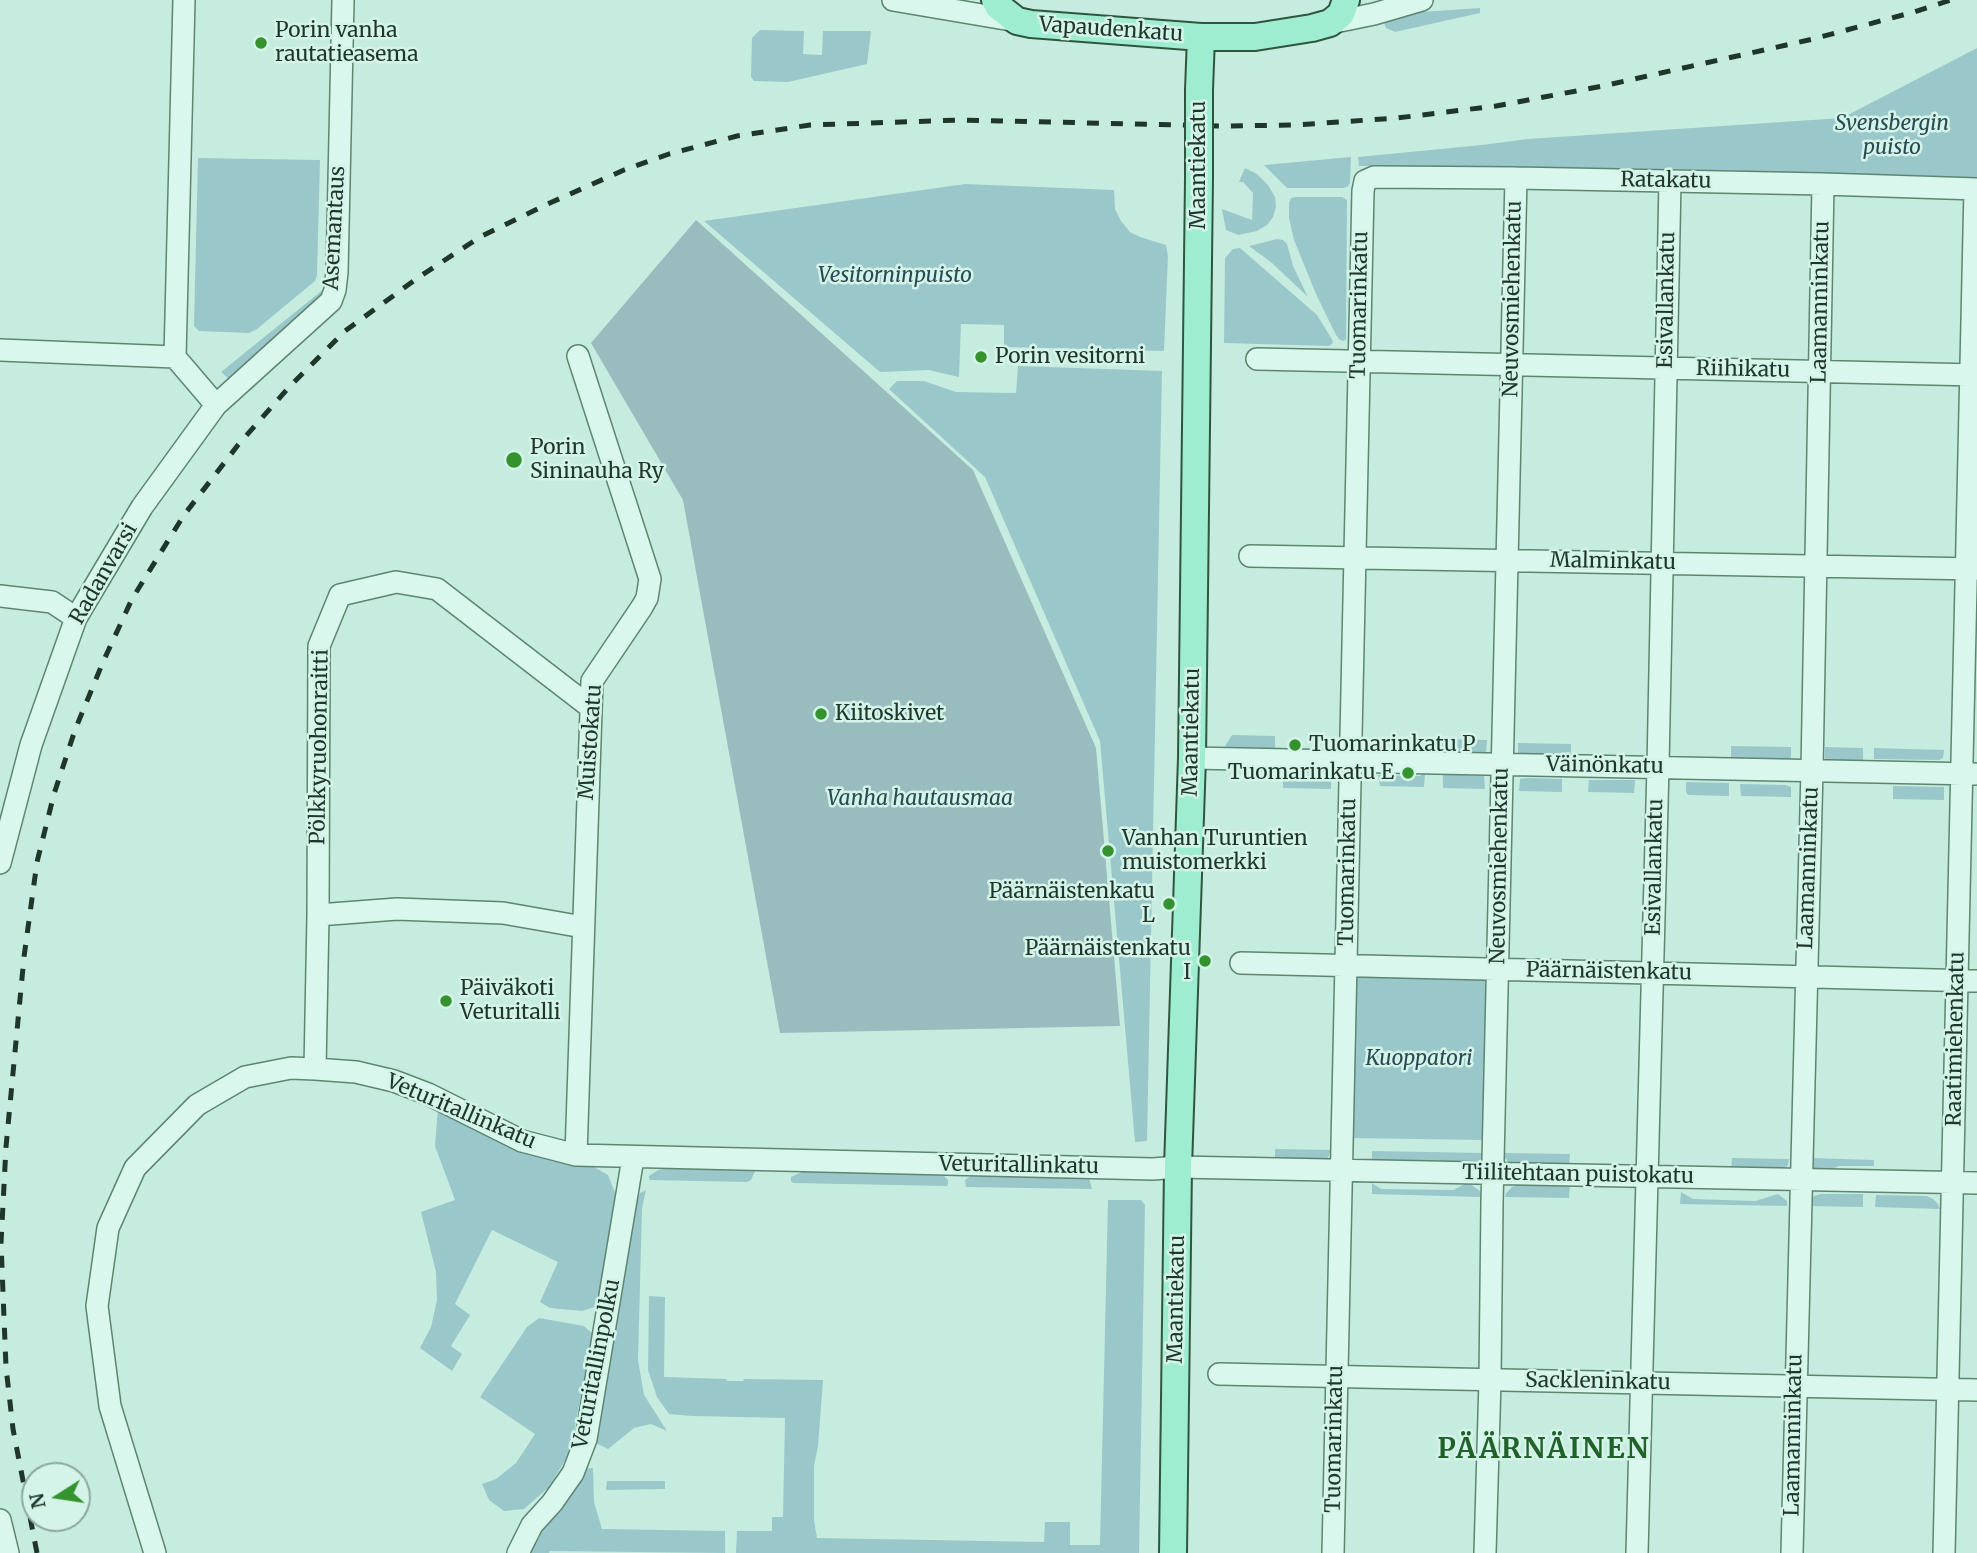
<!DOCTYPE html>
<html>
<head>
<meta charset="utf-8">
<style>
	body { margin:0 }
	#map { position:relative; width:1977px; height:1553px; overflow:hidden; background:#c6ecdf; font-family:Merriweather,serif }
	canvas { display:block }
	.north { position:absolute; left:21px; top:1462px; width:70px; height:70px; box-sizing:border-box; background:#d5f4e9; border:2px solid #8ca89d; border-radius:50%; rotate:258deg; font-size:19px; font-weight:700; line-height:28px; text-align:center; color:#1f372a }
	.north::after { content:''; display:block; margin:auto; width:24px; height:32px; background:#35932f; clip-path:polygon(50% 0,100% 100%,50% 72%,0 100%) }
</style>
</head>
<body>
<div id="map">
<canvas width="1977" height="1553"></canvas>
<div class="north">N</div>
</div>
<script>
const g = document.querySelector('canvas').getContext('2d');
g.lineJoin = 'round';
function fillPath(path, color) { g.fillStyle = color; g.fill(path, 'evenodd'); }
const shape = rows => new Path2D(rows.map(r => 'M' + r).join(''));
function trace(path, color, width, dash) { g.strokeStyle = color; g.lineWidth = width; g.lineCap = dash ? 'butt' : 'round'; g.setLineDash(dash || []); g.stroke(path); }
function label(font, color, halo, rows, align = 'center') {
  g.font = font + ' Merriweather,serif'; g.lineWidth = 5; g.setLineDash([]); g.textBaseline = 'middle'; g.strokeStyle = halo; g.fillStyle = color; for (const [text, x, y, turn = 0] of rows) {
    g.save(); g.translate(x, y); g.rotate((+turn || 0) * Math.PI / 180); g.textAlign = isNaN(turn) ? turn : align; if (halo) g.strokeText(text, 0, 0); g.fillText(text, 0, 0); g.restore();
  }
}
fillPath(shape([
	[1480,8,1480,13,1395,32,1386,28,1383,19,1422,12],
	[760,30,804,31,803,54,822,55,823,31,871,31,867,64,788,82,754,81,751,77,752,38],
	[1977,48,1977,178,1671,169,1359,166,1358,157,1482,145,1528,139,1842,118],
	[1351,157,1350,183,1347,187,1343,188,1287,188,1264,165],
	[198,158,320,160,317,275,315,281,257,329,249,333,199,331,194,326],
	[1245,168,1257,174,1268,185,1275,197,1276,207,1273,217,1267,225,1257,231,1238,235,1226,230,1222,209,1252,220,1253,193,1243,182,1239,182],
	[965,184,1114,190,1115,209,1121,221,1130,232,1140,237,1166,245,1168,256,1164,351,1004,347,1004,325,961,324,959,377,929,370,880,372,704,221],
	[1295,197,1342,197,1347,200,1346,339,1344,341,1340,340,1336,335,1316,294,1294,240,1289,218,1289,203,1291,198],
	[1277,239,1283,240,1287,244,1293,266,1308,297,1272,263,1249,246],
	[1240,248,1317,315,1333,341,1332,344,1329,346,1224,343,1225,258,1233,249],
	[325,288,322,296,231,381,221,372],
	[1018,366,1162,371,1147,1141,1135,1142,1100,741,985,477,889,389,897,381,924,381,956,392,1016,393],
	[1232,735,1275,736,1275,749,1234,749,1225,746],
	[1430,739,1487,740,1486,752,1430,753],
	[1518,743,1571,744,1571,757,1523,756,1518,754],
	[1731,746,1791,747,1791,760,1731,759],
	[1825,747,1863,748,1863,762,1825,760],
	[1874,748,1944,750,1943,758,1939,760,1874,759],
	[1422,774,1425,774,1424,787,1380,786,1378,775,1420,776],
	[1443,774,1484,776,1485,789,1443,788],
	[1283,775,1331,776,1331,789,1283,788],
	[1529,778,1562,779,1562,792,1519,791,1520,779],
	[1589,780,1635,780,1634,793,1588,792],
	[1686,782,1729,783,1729,796,1688,795,1686,792],
	[1740,784,1785,785,1791,787,1791,797,1741,796],
	[1893,786,1944,787,1944,800,1893,799],
	[1354,976,1487,980,1484,1140,1351,1138],
	[438,1107,585,1162,608,1175,617,1198,598,1306,582,1311,550,1308,540,1302,558,1262,492,1230,455,1304,470,1315,451,1346,462,1354,452,1371,420,1348,431,1327,437,1300,436,1272,421,1212,455,1200,435,1146],
	[1275,1149,1331,1150,1327,1160,1275,1162],
	[1372,1151,1482,1153,1482,1158,1475,1165,1372,1164],
	[1504,1153,1570,1154,1569,1168,1510,1164,1505,1158],
	[1732,1158,1789,1159,1788,1165,1783,1170,1731,1171],
	[1810,1158,1874,1160,1874,1166,1839,1166,1825,1172,1819,1172,1813,1169],
	[673,1167,753,1169,755,1171,751,1180,747,1182,650,1180,649,1178,649,1176,658,1170],
	[804,1171,943,1175,948,1180,948,1184,947,1186,793,1183,791,1181,791,1177],
	[972,1175,1085,1176,1089,1178,1092,1189,966,1187,965,1180],
	[1372,1183,1381,1189,1453,1190,1465,1184,1470,1184,1480,1191,1481,1197,1372,1194],
	[1519,1185,1570,1186,1569,1198,1505,1197,1506,1193,1512,1187],
	[646,1190,642,1208,638,1360,644,1395,667,1431,651,1424,634,1428,608,1449,592,1441,635,1205,640,1193],
	[1681,1192,1693,1199,1755,1201,1778,1194,1787,1201,1787,1206,1680,1204],
	[1821,1194,1863,1194,1863,1207,1809,1206,1814,1196],
	[1876,1195,1927,1196,1933,1199,1938,1204,1940,1209,1875,1207],
	[1108,1200,1141,1200,1145,1205,1139,1553,736,1553,737,1531,772,1531,772,1517,783,1517,785,1418,692,1416,669,1414,657,1397,648,1370,649,1296,665,1297,664,1377,726,1379,727,1381,743,1381,744,1379,823,1380,818,1446,814,1466,814,1520,817,1538,1044,1542,1045,1522,1070,1522,1070,1545,1100,1545],
	[539,1318,584,1326,593,1334,570,1452,549,1487,524,1509,504,1511,489,1500,482,1484,496,1479,516,1463,535,1434,480,1397,527,1327],
	[593,1468,594,1502,602,1529,725,1531,725,1553,550,1551,549,1553,530,1553,541,1532,565,1501,583,1469],
	[607,1481,665,1481,665,1489,606,1490]
]), '#9ac7ca');
fillPath(shape([
	[696,220,973,470,1096,748,1120,1026,780,1033,683,500,591,343]
]), '#99bcbf');
const minor = shape([
	[893,0,1017,21],
	[1330,23,1374,14,1422,0],
	[0,350,175,357],
	[175,357,184,0],
	[1257,359,1977,375],
	[216,405,331,301,335,290,337,272,343,0],
	[1250,556,1977,569],
	[0,596,52,602,76,618],
	[1192,758,1975,774],
	[0,863,31,745,76,618,142,507,216,405,175,357],
	[318,915,397,909,503,913,583,927],
	[1241,963,1977,981],
	[315,1069,318,915,319,646,340,595,396,582,437,589,590,707],
	[576,1155,592,681,642,607,647,598,650,579,578,356],
	[1219,1374,1977,1390],
	[0,1520,8,1553],
	[155,1553,110,1406,97,1306,108,1228,135,1168,197,1105,245,1077,291,1068,315,1069,356,1072,394,1081,428,1094,522,1141,576,1155,1153,1169,1178,1167,1977,1183],
	[518,1553,532,1525,552,1503,573,1473,586,1439,633,1158],
	[1333,1553,1363,191,1365,181,1374,177,1516,178,1823,184,1977,189],
	[1485,1553,1490,1380,1492,1203,1516,178],
	[1637,1553,1658,767,1670,181],
	[1792,1553,1812,770,1823,184],
	[1944,1553,1975,189]
]);
const major = shape([
	[995,0,998,6,1017,21,1031,24,1201,37,1255,37,1312,28,1330,23,1341,14,1346,0],
	[1199,90,1201,37],
	[1173,1553,1178,1167,1192,758,1199,178]
]);
trace(minor, '#5c8671', 24);
trace(major, '#30553f', 30);
trace(minor, '#d9f7ed', 21);
trace(major, '#9fedd1', 26);
trace(shape([
	[37,1553,13,1429,6,1367,1,1243,6,1147,24,957,37,862,54,794,75,730,103,662,132,599,184,515,238,445,291,385,345,331,419,277,480,237,552,202,624,170,669,154,737,136,810,125,961,120,1222,126,1296,125,1397,118,1496,106,1603,86,1813,39,1914,12,1951,0]
]), '#1f372a', 5, [12, 12]);
const majorBridge = shape([
	[1199,178,1199,90]
]);
trace(majorBridge, '#30553f', 30, []);
trace(majorBridge, '#9fedd1', 26);
for (const [x, y, r, color] of [
	[261,43,7,"#35932f"],
	[981,357,7,"#35932f"],
	[514,460,9,"#35932f"],
	[821,714,7,"#35932f"],
	[1295,745,7,"#35932f"],
	[1408,773,7,"#35932f"],
	[1108,851,7,"#35932f"],
	[1169,904,7,"#35932f"],
	[1205,961,7,"#35932f"],
	[446,1001,7,"#35932f"]
]) { const dot = new Path2D(); dot.arc(x, y, r, 0, 2 * Math.PI); g.fillStyle = color; g.fill(dot); trace(dot, '#d5f4e9', 2.5); }
label('21px', '#1f372a', '#d5f4e9', [
	["Vapaudenkatu",1111,30,4],
	["Maantiekatu",1199,165,-90],
	["Ratakatu",1666,181,1],
	["Asemantaus",335,228,-87],
	["Neuvosmiehenkatu",1513,299,-89],
	["Esivallankatu",1667,300,-89],
	["Laamanninkatu",1821,302,-89],
	["Tuomarinkatu",1360,305,-89],
	["Riihikatu",1743,370,1],
	["Malminkatu",1613,562,1],
	["Radanvarsi",104,574,-60],
	["Maantiekatu",1192,732,-89],
	["Muistokatu",591,742,-86],
	["Pölkkyruohonraitti",320,747,-89],
	["Väinönkatu",1605,766,1],
	["Neuvosmiehenkatu",1500,866,-89],
	["Esivallankatu",1655,867,-89],
	["Laamanninkatu",1809,868,-88],
	["Tuomarinkatu",1348,872,-89],
	["Päärnäistenkatu",1609,972,1],
	["Raatimiehenkatu",1956,1039,-89],
	["Veturitallinkatu",461,1112,23],
	["Veturitallinkatu",1019,1166,1],
	["Tiilitehtaan puistokatu",1578,1175,1],
	["Maantiekatu",1177,1299,-89],
	["Veturitallinpolku",597,1364,-79],
	["Sackleninkatu",1598,1382,1],
	["Laamanninkatu",1794,1435,-89],
	["Tuomarinkatu",1335,1439,-89]
]);
label('21px', '#1f372a', '#d5f4e9', [
	["Porin vanha",275,31],
	["rautatieasema",275,55],
	["Porin vesitorni",995,357],
	["Porin",530,448],
	["Sininauha Ry",530,472],
	["Kiitoskivet",835,714],
	["Tuomarinkatu P",1309,745],
	["Tuomarinkatu E",1394,773,"right"],
	["Vanhan Turuntien",1122,839],
	["muistomerkki",1122,863],
	["Päärnäistenkatu",1155,892,"right"],
	["L",1155,916,"right"],
	["Päärnäistenkatu",1191,949,"right"],
	["I",1191,973,"right"],
	["Päiväkoti",460,989],
	["Veturitalli",460,1013]
], 'left');
label('italic 21px', '#274a53', '#d5f4e9', [
	["Svensbergin",1892,124],
	["puisto",1892,148],
	["Vesitorninpuisto",895,276],
	["Vanha hautausmaa",920,799],
	["Kuoppatori",1419,1059]
]);
g.letterSpacing = '2px';
label('bold 28px', '#21622b', '#d5f4e9', [
	["PÄÄRNÄINEN",1544,1450]
]);
g.letterSpacing = '0px';
</script>
</body>
</html>
